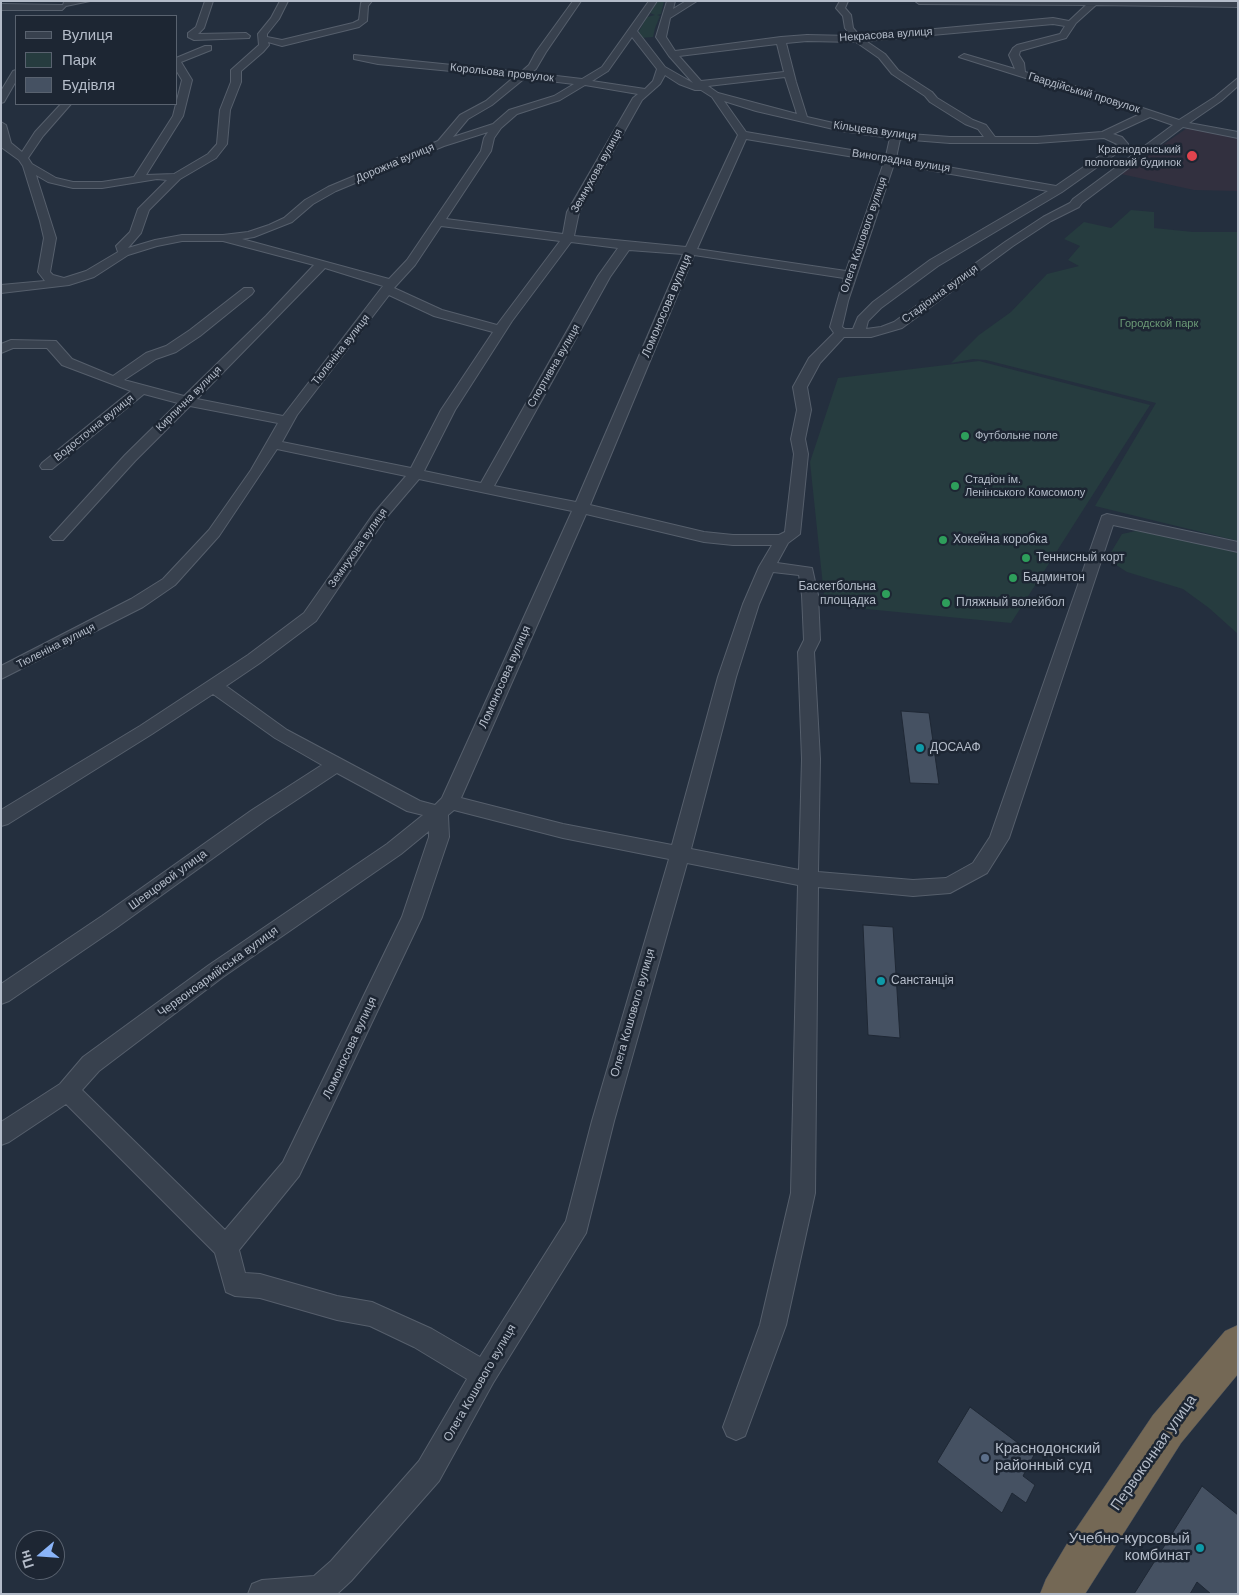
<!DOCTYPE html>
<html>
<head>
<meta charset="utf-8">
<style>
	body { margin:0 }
	#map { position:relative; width:1239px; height:1595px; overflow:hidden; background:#242f3e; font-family:Helvetica,sans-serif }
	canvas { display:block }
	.frame { position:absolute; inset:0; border:2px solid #b4bcc9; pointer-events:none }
	.legend { position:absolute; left:15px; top:15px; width:162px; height:90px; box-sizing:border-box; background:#1d2633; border:1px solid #59626f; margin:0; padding:6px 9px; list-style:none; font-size:15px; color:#b4bcc9 }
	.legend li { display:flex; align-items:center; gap:10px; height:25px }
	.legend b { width:25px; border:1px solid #59626f }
	.north { position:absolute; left:15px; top:1530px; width:50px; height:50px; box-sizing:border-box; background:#1d2633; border:1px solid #59626f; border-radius:50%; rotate:252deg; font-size:14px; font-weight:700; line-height:20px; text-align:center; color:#b4bcc9 }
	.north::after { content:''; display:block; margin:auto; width:18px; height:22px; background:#8ab4f8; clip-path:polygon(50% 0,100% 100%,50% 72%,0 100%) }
</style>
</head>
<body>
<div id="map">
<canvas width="1239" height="1595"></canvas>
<div class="frame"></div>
<ul class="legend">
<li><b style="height:6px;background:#38414e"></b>Вулиця</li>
<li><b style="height:14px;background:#263c3f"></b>Парк</li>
<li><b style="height:14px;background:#455162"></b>Будівля</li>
</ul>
<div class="north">Пн</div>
</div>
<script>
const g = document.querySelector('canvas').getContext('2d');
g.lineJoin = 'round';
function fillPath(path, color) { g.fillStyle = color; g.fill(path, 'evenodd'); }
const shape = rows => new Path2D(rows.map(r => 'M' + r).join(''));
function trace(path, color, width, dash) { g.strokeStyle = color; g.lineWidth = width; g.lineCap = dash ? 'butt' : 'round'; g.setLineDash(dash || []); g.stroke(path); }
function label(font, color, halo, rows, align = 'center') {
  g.font = font + ' Helvetica,sans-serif'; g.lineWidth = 5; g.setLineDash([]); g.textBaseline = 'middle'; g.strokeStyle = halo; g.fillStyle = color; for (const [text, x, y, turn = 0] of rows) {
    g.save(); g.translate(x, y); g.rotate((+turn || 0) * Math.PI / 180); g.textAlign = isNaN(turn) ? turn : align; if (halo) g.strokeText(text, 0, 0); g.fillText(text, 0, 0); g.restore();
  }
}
fillPath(shape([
	[1187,128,1238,137,1238,191,1194,190,1121,174]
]), '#32303f');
fillPath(shape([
	[664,1,661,14,657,15,660,16,655,28,653,37,641,38,638,33,647,17,655,15,650,13,654,5,658,2],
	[1131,210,1154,212,1154,228,1193,232,1238,232,1238,541,1095,506,1156,403,986,360,973,359,951,363,979,335,1011,312,1047,274,1079,266,1068,260,1080,246,1064,239,1084,222,1111,228],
	[979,361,1150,405,1011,623,825,605,810,462,838,378],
	[1136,531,1149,532,1238,552,1238,634,1209,608,1183,589,1127,572,1107,559,1122,534]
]), '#263c3f');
const building = shape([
	[901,711,929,713,939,784,910,783,901,711],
	[863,925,893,927,900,1038,868,1035,863,925],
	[970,1407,1034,1455,1023,1476,1035,1485,1026,1503,1012,1493,1002,1513,937,1462,970,1407],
	[1202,1486,1238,1515,1238,1594,1211,1594,1197,1582,1190,1594,1134,1594,1202,1486]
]);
fillPath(building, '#455162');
trace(building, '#1f2835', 1);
const minor = shape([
	[68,1,90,1,66,6,62,10,1,10,1,4,63,5,64,2,68,1],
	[205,1,213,1,204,28,198,34,246,33,250,36,249,38,194,40,188,37,188,33,196,27,205,1],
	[280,1,288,1,279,19,267,34,267,37,282,40,353,23,359,20,361,3,363,1,372,1,368,6,367,21,359,27,282,46,268,42,269,45,263,52,241,71,241,82,230,110,227,144,216,158,180,179,149,210,141,233,128,248,155,240,182,235,223,235,248,232,269,225,284,218,305,200,328,187,438,141,460,115,486,101,514,77,378,64,354,59,354,55,521,72,529,65,536,52,573,1,581,1,546,52,536,69,531,73,582,79,602,67,649,1,657,1,637,31,665,67,693,83,669,56,656,37,667,1,675,1,673,9,686,1,697,1,670,18,666,37,675,51,781,37,807,35,851,36,845,28,843,16,836,8,840,1,848,1,845,8,851,15,853,28,860,36,1053,18,1069,21,1086,5,919,4,915,1,1238,1,1238,7,1096,5,1076,23,1066,38,1020,51,1019,55,1024,63,1025,72,1085,89,1179,120,1215,97,1238,78,1238,86,1221,101,1189,123,1238,132,1238,138,1183,127,1082,203,1079,207,1051,221,1013,246,902,328,871,337,844,337,820,363,807,387,811,410,805,439,808,454,800,534,788,543,777,563,812,568,818,595,820,640,814,652,820,759,818,872,913,880,946,878,973,863,990,837,1102,516,1107,514,1238,542,1238,552,1113,525,1009,838,987,873,950,893,913,896,818,887,815,1193,786,1325,745,1436,736,1440,727,1436,723,1427,760,1325,791,1193,798,885,687,863,614,1121,586,1233,493,1383,439,1481,351,1581,337,1594,248,1594,252,1584,262,1580,314,1576,331,1561,419,1461,467,1379,414,1347,370,1326,337,1320,260,1298,235,1296,226,1292,215,1253,66,1104,9,1142,1,1145,1,1122,60,1084,83,1057,209,965,387,844,423,815,407,811,337,773,266,820,116,928,9,1001,1,1004,1,984,102,916,252,810,322,765,275,738,213,694,152,734,8,824,1,826,1,810,140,726,248,655,304,613,374,513,406,476,277,449,219,536,175,585,143,607,1,679,1,666,131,599,163,579,209,530,251,470,278,423,190,406,135,461,63,540,53,540,50,537,53,534,125,455,178,403,144,394,52,469,42,469,40,466,42,463,131,391,62,365,47,348,13,348,1,353,1,344,11,340,56,341,72,359,113,376,146,353,166,346,190,330,244,288,252,288,254,291,252,294,200,336,176,352,156,359,124,380,184,396,266,316,314,265,223,241,182,241,157,246,128,255,94,277,69,285,1,293,1,285,45,281,38,272,44,238,40,221,23,166,19,160,1,147,1,122,6,125,11,143,22,152,35,132,61,104,71,104,43,136,28,158,32,164,56,178,73,182,102,182,134,177,173,116,182,80,176,70,176,58,205,46,211,46,211,50,181,62,192,80,183,116,146,175,174,174,208,154,217,144,220,110,231,82,231,70,259,45,258,34,271,18,280,1],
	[1053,24,1065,26,1060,34,1017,45,1013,48,1009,55,1015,69,964,54,959,57,1140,114,1102,132,1037,137,995,137,986,125,973,120,937,98,932,92,898,70,885,54,866,41,1053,24],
	[632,37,657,69,653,81,645,89,592,81,608,71,632,37],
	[807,41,856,42,879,58,892,74,925,96,930,102,965,124,978,129,984,137,950,137,896,133,842,125,807,117,796,82,786,43,807,41],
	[777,44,784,72,701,81,679,56,777,44],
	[665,75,679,84,695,90,701,90,712,97,738,135,686,247,574,236,579,212,642,100,660,84,665,75],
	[785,77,797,114,718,93,708,86,785,77],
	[525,78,574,84,554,96,509,110,493,124,453,137,468,119,492,105,525,78],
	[585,85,638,94,633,98,567,212,563,234,446,219,491,151,494,138,501,128,517,114,560,100,585,85],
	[724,101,756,111,842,131,890,138,886,156,746,132,724,101],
	[1150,117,1173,125,1073,199,1070,203,1043,217,1005,242,894,322,881,327,866,329,868,321,881,308,938,266,1062,192,1127,146,1128,144,1122,137,1113,134,1150,117],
	[488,132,484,138,481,151,407,260,389,279,242,239,254,237,292,222,313,204,336,191,444,146,488,132],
	[1104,138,1117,144,1056,186,896,158,900,139,950,143,1037,143,1104,138],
	[746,139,884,162,846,271,697,249,746,139],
	[894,164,1048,191,930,260,873,302,858,317,853,329,845,329,842,327,848,301,894,164],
	[36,175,48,182,73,188,102,188,157,179,167,180,138,209,130,232,116,246,118,252,86,271,64,278,53,275,50,272,56,238,36,175],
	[441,226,560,241,497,325,442,310,394,288,415,265,441,226],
	[571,242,618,248,598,276,481,483,424,471,455,410,512,321,571,242],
	[629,250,683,254,576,502,494,486,610,277,629,250],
	[694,255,844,278,830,327,834,333,809,358,793,387,797,410,791,439,794,454,785,532,779,535,733,535,704,532,590,505,694,255],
	[325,268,383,286,283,416,197,399,325,268],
	[389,295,434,316,493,332,441,410,411,468,282,442,297,415,389,295],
	[419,479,572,511,442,798,435,805,420,801,287,730,226,686,260,663,316,621,385,519,419,479],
	[586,514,704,542,733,545,772,545,759,567,743,604,718,677,672,845,563,824,461,798,586,514],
	[773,572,799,575,802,595,804,640,798,652,802,759,799,870,691,849,736,677,759,604,773,572],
	[454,810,563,838,669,859,592,1121,566,1221,480,1357,432,1329,372,1302,337,1296,260,1274,245,1273,239,1250,299,1176,422,917,449,837,448,815,454,810],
	[429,831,429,837,402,917,283,1162,225,1230,82,1090,99,1071,223,977,401,854,429,831],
	[16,70,16,81,4,102,1,103,1,91,13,71,16,70]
]);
const highway = shape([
	[1238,1325,1238,1374,1181,1443,1085,1594,1040,1594,1046,1579,1074,1532,1153,1415,1225,1331,1238,1325]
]);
trace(minor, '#565f6c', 2);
trace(highway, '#434c59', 1);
fillPath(minor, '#38414e');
fillPath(highway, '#746855');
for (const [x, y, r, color] of [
	[1192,156,6,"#e0444e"],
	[965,436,5,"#2e9e5b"],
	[955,486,5,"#2e9e5b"],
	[943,540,5,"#2e9e5b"],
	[1026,558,5,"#2e9e5b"],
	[1013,578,5,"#2e9e5b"],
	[886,594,5,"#2e9e5b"],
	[946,603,5,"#2e9e5b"],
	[920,748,5,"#0f9aa8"],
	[881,981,5,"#0f9aa8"],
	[985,1458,5,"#5c6f8a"],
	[1200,1548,5,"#0f9aa8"]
]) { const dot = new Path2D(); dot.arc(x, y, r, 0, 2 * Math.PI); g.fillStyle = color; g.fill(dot); trace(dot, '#1d2633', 2); }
label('11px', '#b4bcc9', '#1d2633', [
	["Некрасова вулиця",886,35,-4],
	["Корольова провулок",502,73,6],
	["Гвардійський провулок",1084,93,17],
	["Кільцева вулиця",875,131,8],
	["Виноградна вулиця",901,161,9],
	["Дорожна вулиця",395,163,-23],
	["Земнухова вулиця",597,171,-61],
	["Олега Кошового вулиця",864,235,-71],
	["Стадіонна вулиця",940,294,-36],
	["Тюленіна вулиця",341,350,-52],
	["Спортивна вулиця",554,366,-60],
	["Кирпична вулиця",189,399,-45],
	["Водосточна вулиця",94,428,-39],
	["Земнухова вулиця",358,548,-55],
	["Тюленіна вулиця",56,646,-27]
]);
label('11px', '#b4bcc9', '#1d2633', [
	["Краснодонський",1181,150,"right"],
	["пологовий будинок",1181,163,"right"],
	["Футбольне поле",975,436],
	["Стадіон ім.",965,480],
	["Ленінського Комсомолу",965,493]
], 'left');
label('11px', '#6b9a76', '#1d2633', [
	["Городской парк",1159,324]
]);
label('12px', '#b4bcc9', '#1d2633', [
	["Ломоносова вулиця",667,306,-67],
	["Ломоносова вулиця",505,677,-66],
	["Шевцовой улица",168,880,-36],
	["Червоноармійська вулиця",218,972,-36],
	["Олега Кошового вулиця",633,1013,-74],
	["Ломоносова вулиця",350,1048,-65],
	["Олега Кошового вулиця",480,1383,-60]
]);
label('12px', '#b4bcc9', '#1d2633', [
	["Хокейна коробка",953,540],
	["Теннисный корт",1036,558],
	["Бадминтон",1023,578],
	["Баскетбольна",876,587,"right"],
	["площадка",876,601,"right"],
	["Пляжный волейбол",956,603],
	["ДОСААФ",930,748],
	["Санстанція",891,981]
], 'left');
label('15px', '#b4bcc9', '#1d2633', [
	["Краснодонский",995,1449],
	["районный суд",995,1466],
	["Учебно-курсовый",1190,1539,"right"],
	["комбинат",1190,1556,"right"]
], 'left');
label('15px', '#b4bcc9', '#1d2633', [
	["Первоконная улица",1154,1453,-55]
]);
</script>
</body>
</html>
